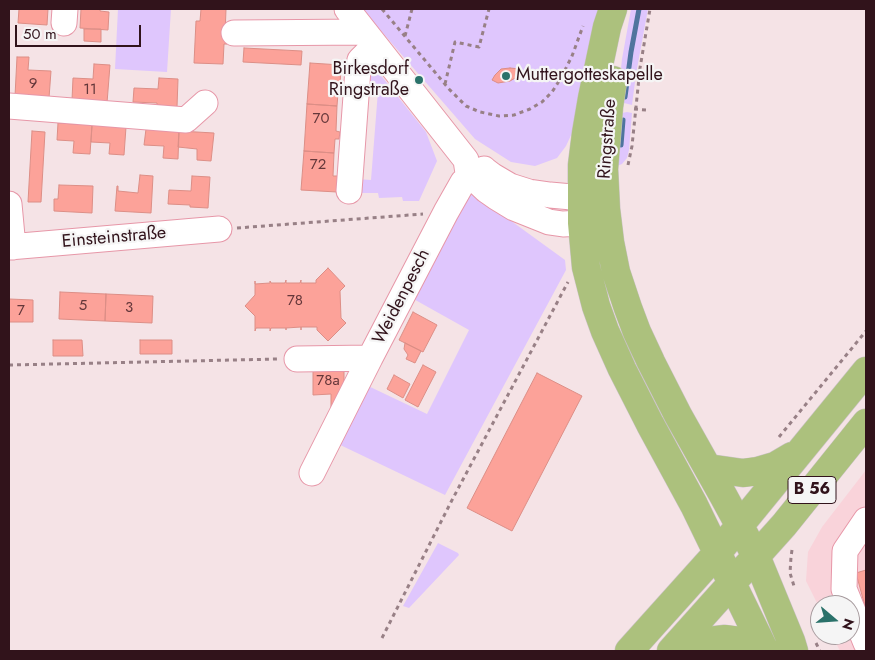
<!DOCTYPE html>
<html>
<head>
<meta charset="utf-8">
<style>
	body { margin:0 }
	#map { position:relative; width:875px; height:660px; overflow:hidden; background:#f5e3e6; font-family:Jost,sans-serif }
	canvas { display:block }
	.frame { position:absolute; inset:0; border:10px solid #31131b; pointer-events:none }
	.north { position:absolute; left:810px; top:595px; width:50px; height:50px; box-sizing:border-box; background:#f5f5f5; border:1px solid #a79b9e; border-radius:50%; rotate:108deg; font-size:14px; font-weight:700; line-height:20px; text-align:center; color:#31131b }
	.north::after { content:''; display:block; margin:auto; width:18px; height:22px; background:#2a726a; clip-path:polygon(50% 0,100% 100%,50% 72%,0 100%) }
	.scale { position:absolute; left:15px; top:25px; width:126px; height:22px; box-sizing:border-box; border:2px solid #31131b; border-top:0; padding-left:6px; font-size:15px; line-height:18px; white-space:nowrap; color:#31131b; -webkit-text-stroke:4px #f5f5f5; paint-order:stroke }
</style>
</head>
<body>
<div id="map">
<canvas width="875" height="660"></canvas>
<div class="frame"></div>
<div class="north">N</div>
<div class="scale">50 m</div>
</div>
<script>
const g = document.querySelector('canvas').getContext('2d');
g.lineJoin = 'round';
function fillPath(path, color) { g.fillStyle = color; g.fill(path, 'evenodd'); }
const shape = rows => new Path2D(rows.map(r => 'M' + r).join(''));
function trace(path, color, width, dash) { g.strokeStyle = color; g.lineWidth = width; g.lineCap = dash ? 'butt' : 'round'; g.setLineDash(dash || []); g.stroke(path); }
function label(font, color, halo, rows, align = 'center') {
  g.font = font + ' Jost,sans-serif'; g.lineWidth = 4.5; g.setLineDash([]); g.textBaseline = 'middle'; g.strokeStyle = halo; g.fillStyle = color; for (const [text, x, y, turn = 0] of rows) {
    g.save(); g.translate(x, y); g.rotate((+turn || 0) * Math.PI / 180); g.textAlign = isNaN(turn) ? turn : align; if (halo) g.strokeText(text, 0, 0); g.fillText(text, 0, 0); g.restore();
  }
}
fillPath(shape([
	[866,470,866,651,840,651,832,635,850,635,850,605,820,605,820,609,806,581,808,552,822,527]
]), '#f9d3da');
fillPath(shape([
	[118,9,171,9,167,72,115,69],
	[362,9,607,9,573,131,566,146,557,158,535,166,511,162,475,139],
	[631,9,648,9,636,74,632,105,624,103,618,97,622,59],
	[371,63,426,132,437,161,419,201,403,201,402,197,379,198,378,193,356,193,357,179,371,180,378,91,364,90],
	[627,112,632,113,629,150,627,158,622,164,617,166,622,113],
	[472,193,484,198,514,223,565,260,566,270,445,495,334,442,364,384,427,414,469,330,410,297,461,199],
	[438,543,458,553,459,555,409,608,403,606]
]), '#dfc6fd');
trace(shape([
	[625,97,631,52,639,9],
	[621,145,623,120]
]), '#4f749e', 5);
const building = shape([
	[19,9,48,9,47,25,18,23,19,9],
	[81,9,100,9,100,11,109,12,108,30,80,28,81,9],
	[201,9,226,9,225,36,227,36,227,44,224,44,223,64,194,63,196,21,200,21,201,9],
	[84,29,101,29,101,42,84,41,84,29],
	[244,48,302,51,301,65,243,62,244,48],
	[17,57,29,57,28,70,51,71,49,98,15,96,17,57],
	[310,63,341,65,340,87,343,87,343,94,338,93,337,106,307,104,310,63],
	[94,64,110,65,107,103,72,100,73,78,93,79,94,64],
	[510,68,520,69,516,73,517,77,510,81,498,83,492,80,495,75,501,69,510,68],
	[159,78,178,79,177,107,157,105,157,103,133,102,134,88,158,89,159,78],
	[307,104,337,106,336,131,340,132,339,139,335,139,334,153,304,151,307,104],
	[58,123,92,125,90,154,73,153,74,141,57,140,58,123],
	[92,125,126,127,124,155,109,154,110,143,91,142,92,125],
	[146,129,179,131,178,159,163,158,164,146,144,145,146,129],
	[32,131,45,132,41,202,28,202,32,131],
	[179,131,214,133,211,161,197,160,197,149,178,147,179,131],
	[304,151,334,153,333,176,338,176,337,192,301,190,304,151],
	[140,175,153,176,151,213,115,211,117,186,118,186,118,191,138,193,140,175],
	[192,176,210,177,208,208,190,207,190,205,168,204,169,190,191,191,192,176],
	[59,185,93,186,92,213,54,211,54,199,58,199,59,185],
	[328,268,345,286,340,291,341,318,346,323,328,341,317,330,317,327,301,327,301,330,301,327,286,328,286,330,286,328,271,328,270,331,270,328,256,328,255,331,255,316,245,306,255,295,255,281,255,284,270,283,270,281,271,283,285,283,286,280,286,283,300,283,301,280,301,283,316,283,316,280,328,268],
	[60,292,106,294,105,321,59,319,60,292],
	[106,294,153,296,152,323,105,321,106,294],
	[9,299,33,300,33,322,9,322,9,299],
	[413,312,437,325,423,352,399,340,413,312],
	[53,340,82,340,83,356,53,356,53,340],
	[140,340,172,340,172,354,140,354,140,340],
	[405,343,421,351,415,363,406,359,408,355,404,349,405,343],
	[423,365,436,372,418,407,405,400,423,365],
	[344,368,344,394,338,407,331,407,331,394,313,395,313,369,344,368],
	[537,373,582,396,512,531,467,508,537,373],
	[394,375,410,384,403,398,387,389,394,375],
	[866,570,866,610,856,573,866,570]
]);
fillPath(building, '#fca299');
trace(building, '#dc8e86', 1);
const minor = shape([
	[347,9,466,160,468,173,486,190,496,197,514,208,549,222,563,224,582,223,599,213],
	[64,23,65,9],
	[234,33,365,32],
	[9,106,186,120,205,103],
	[485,170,493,176,510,186,529,192,550,195,583,198,599,206],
	[349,191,358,69,360,60,375,45],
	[9,204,13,247],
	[9,247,219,229],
	[297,359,370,358,446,212,463,182,484,169],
	[312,473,370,358],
	[866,520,845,551,844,589,866,643]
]);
const major = shape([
	[613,9,607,27,592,98,586,133,582,165,582,223,586,267,596,306,605,331,622,369,650,424,694,505,764,649,766,651],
	[613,80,609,107,604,169,606,209,610,242,616,272,628,308,637,332,651,362,678,415,724,497,756,556,791,641,794,651],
	[708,468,743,473,758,471,775,466,792,456],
	[629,651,718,552,866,371],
	[671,651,784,525,866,423],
	[673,651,708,641,725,639,740,641,764,649]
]);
trace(minor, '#e797a8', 27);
trace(major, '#c9c2c4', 29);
trace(shape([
	[382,9,449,89,466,106,480,112,499,116,514,115,530,109,542,102,552,92,561,78,572,56,583,26],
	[405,36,412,9],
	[445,84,455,42,479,47,489,9],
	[634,109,646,110],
	[628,165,632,146,640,68,650,9],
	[237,228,423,214],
	[9,365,278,359],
	[779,437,866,331],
	[792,550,791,557,790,573,794,586],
	[382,638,451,502,568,282],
	[816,643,820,651]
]), '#988086', 3, [4, 4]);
trace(minor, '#fff', 25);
trace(major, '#acc17d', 28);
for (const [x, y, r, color] of [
	[506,76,5,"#2a726a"],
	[419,80,5,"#2a726a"]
]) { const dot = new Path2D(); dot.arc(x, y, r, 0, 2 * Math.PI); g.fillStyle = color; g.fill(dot); trace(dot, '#f5f5f5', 2); }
label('15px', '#64373a', null, [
	["9",33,84],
	["11",90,90],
	["70",321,119],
	["72",318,165],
	["78",295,301],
	["5",83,306],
	["3",129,308],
	["7",21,311],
	["78a",328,381]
]);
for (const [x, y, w] of [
	[812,490,48]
]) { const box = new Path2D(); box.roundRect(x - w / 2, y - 13.5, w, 27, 4); g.fillStyle = '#f5f5f5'; g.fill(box); trace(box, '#31131b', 1); }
label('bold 16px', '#31131b', null, [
	["B 56",812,490]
]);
label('18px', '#31131b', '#f5f5f5', [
	["Birkesdorf",409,70],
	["Ringstraße",409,91],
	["Muttergotteskapelle",516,76,"left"]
], 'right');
label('18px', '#31131b', '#f5f5f5', [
	["Ringstraße",608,139,-86],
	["Einsteinstraße",114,238,-5],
	["Weidenpesch",402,297,-63]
]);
</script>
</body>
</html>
